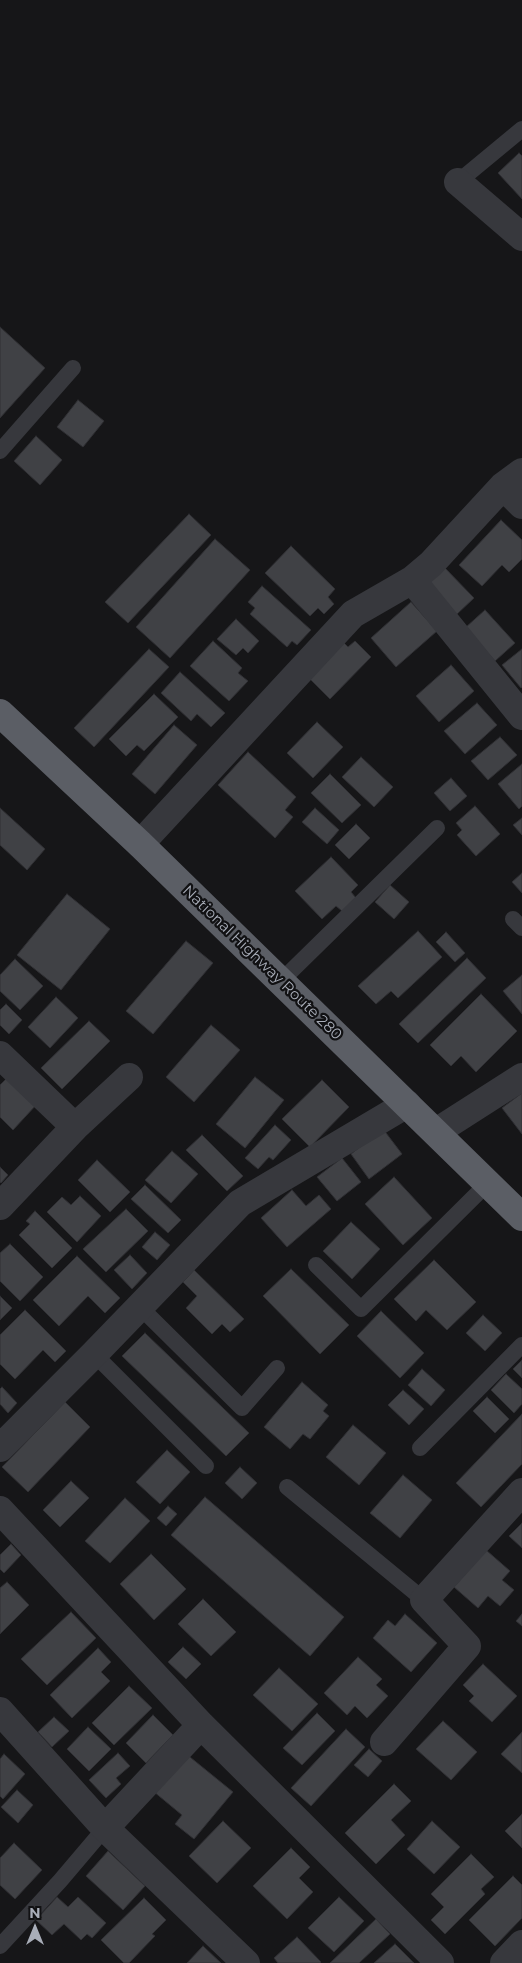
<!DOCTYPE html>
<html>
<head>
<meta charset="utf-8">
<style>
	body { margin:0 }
	#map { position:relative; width:522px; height:1963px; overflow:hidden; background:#161618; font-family:Montserrat,sans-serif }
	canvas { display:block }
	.north { position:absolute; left:10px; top:1903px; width:50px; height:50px; -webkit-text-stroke:4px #111113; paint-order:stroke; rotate:0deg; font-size:14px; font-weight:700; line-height:20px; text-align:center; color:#a8adb8 }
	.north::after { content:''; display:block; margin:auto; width:18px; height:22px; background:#a8adb8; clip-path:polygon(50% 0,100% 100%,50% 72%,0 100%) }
</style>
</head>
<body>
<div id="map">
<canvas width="522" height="1963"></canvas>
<div class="north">N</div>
</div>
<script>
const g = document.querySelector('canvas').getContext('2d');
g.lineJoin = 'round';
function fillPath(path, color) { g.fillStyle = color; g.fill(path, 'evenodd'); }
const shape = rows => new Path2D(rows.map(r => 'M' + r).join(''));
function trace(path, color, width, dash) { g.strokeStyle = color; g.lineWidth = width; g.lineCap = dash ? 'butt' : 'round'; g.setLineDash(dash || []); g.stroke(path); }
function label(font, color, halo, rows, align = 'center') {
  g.font = font + ' Montserrat,sans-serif'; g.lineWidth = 4.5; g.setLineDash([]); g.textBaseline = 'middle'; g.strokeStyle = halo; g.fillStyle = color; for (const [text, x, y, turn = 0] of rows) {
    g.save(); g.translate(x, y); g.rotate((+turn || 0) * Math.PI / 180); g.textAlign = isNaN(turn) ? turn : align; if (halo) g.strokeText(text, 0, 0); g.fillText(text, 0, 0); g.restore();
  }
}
const building = shape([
	[519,153,522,156,522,199,498,173,519,153],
	[0,327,45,368,0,418,0,327],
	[78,400,104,421,83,447,57,427,78,400],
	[36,436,62,460,40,485,14,461,36,436],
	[189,514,211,535,128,623,105,602,189,514],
	[501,520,522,540,522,559,509,572,502,565,482,586,459,565,501,520],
	[215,539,250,570,170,658,136,627,215,539],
	[291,546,335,589,328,597,334,604,324,614,318,608,310,616,265,573,291,546],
	[444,567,474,598,456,615,426,583,444,567],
	[262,586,311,630,297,645,292,641,287,647,250,614,255,608,248,602,262,586],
	[411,602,437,631,396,667,371,638,411,602],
	[485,610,515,643,495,661,465,628,485,610],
	[236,619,259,641,248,653,243,648,236,655,217,639,236,619],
	[213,641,242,668,238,673,248,681,229,701,190,666,213,641],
	[342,641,348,647,355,641,371,657,330,699,307,676,342,641],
	[149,649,169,667,94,747,74,728,149,649],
	[522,649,522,687,521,688,502,665,522,649],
	[451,665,474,691,439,722,416,696,451,665],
	[180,672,225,713,211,727,197,714,191,721,161,693,180,672],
	[154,694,178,717,144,751,137,745,126,756,109,739,154,694],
	[477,703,497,725,465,754,444,731,477,703],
	[317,722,343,747,313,778,287,753,317,722],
	[174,725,197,745,155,794,132,774,174,725],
	[500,737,517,755,488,780,471,761,500,737],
	[248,752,296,797,285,810,293,817,275,838,218,785,248,752],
	[361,757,393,787,374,807,342,777,361,757],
	[522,764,522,806,519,809,498,784,522,764],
	[330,774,361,805,342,823,311,793,330,774],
	[451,778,467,796,450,811,434,793,451,778],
	[475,806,500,834,476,856,457,835,462,830,456,823,475,806],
	[0,808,45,849,27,870,0,845,0,808],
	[315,808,339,830,327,844,302,822,315,808],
	[522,818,522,835,513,825,522,818],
	[356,824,370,838,349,859,335,845,356,824],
	[331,857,358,885,351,892,356,898,342,911,336,906,322,919,295,891,331,857],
	[522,873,522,893,512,882,522,873],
	[390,885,409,902,394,919,375,902,390,885],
	[67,894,110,929,61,990,17,955,67,894],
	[418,931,442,957,398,998,391,991,376,1004,358,986,418,931],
	[446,932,465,953,455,962,436,942,446,932],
	[186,941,213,963,153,1034,126,1011,186,941],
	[467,958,486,978,418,1043,399,1024,467,958],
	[15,959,43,986,20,1010,0,991,0,975,15,959],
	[522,975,522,1014,503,991,522,975],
	[481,994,517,1031,476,1072,461,1056,451,1066,430,1045,481,994],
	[56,997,78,1018,50,1048,28,1027,56,997],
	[6,1004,22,1020,9,1034,0,1025,0,1010,6,1004],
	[89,1021,110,1041,62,1089,41,1068,89,1021],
	[211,1025,240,1050,194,1102,166,1077,211,1025],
	[8,1077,37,1104,13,1130,0,1117,0,1085,8,1077],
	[255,1077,284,1100,245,1148,216,1124,255,1077],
	[322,1080,349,1107,310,1147,282,1119,322,1080],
	[522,1093,522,1134,502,1108,522,1093],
	[275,1125,291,1140,273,1160,269,1157,258,1169,245,1158,275,1125],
	[383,1129,402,1154,369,1179,351,1154,383,1129],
	[202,1135,243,1176,227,1191,186,1150,202,1135],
	[172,1151,198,1174,171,1203,145,1180,172,1151],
	[342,1158,361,1182,337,1201,317,1177,342,1158],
	[97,1160,130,1192,110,1212,78,1180,97,1160],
	[0,1167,8,1175,1,1183,0,1182,0,1167],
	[394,1177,432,1218,403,1245,365,1204,394,1177],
	[145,1185,181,1220,168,1233,131,1199,145,1185],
	[292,1190,306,1206,319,1195,331,1209,287,1247,261,1218,292,1190],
	[80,1196,101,1216,77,1242,47,1212,62,1197,71,1205,80,1196],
	[126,1209,148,1231,106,1272,83,1249,126,1209],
	[35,1211,72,1248,52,1268,19,1235,30,1224,26,1221,35,1211],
	[351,1222,380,1249,352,1279,323,1251,351,1222],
	[155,1232,170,1245,157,1260,142,1247,155,1232],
	[10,1244,43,1277,20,1301,0,1281,0,1253,10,1244],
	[130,1255,147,1273,132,1289,114,1270,130,1255],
	[77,1256,120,1298,105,1313,88,1296,59,1326,33,1300,77,1256],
	[434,1260,476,1302,447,1330,426,1310,416,1321,394,1299,434,1260],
	[291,1269,349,1325,320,1354,263,1296,291,1269],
	[194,1270,244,1319,230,1332,222,1324,212,1334,186,1308,197,1296,183,1282,194,1270],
	[0,1296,12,1308,0,1320,0,1296],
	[25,1310,66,1351,55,1362,43,1350,15,1379,0,1364,0,1335,25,1310],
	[381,1311,424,1353,400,1378,357,1336,381,1311],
	[483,1315,502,1333,485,1351,466,1333,483,1315],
	[145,1333,249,1433,226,1456,122,1356,145,1333],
	[522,1360,522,1378,513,1369,522,1360],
	[422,1369,445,1390,431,1406,408,1385,422,1369],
	[506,1374,522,1389,522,1404,514,1413,491,1390,506,1374],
	[302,1382,328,1405,323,1411,329,1416,310,1439,303,1434,290,1449,264,1427,302,1382],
	[2,1387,17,1403,8,1413,0,1404,0,1389,2,1387],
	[403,1390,424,1409,409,1425,388,1405,403,1390],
	[487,1397,509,1419,495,1433,473,1411,487,1397],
	[65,1402,90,1427,28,1492,2,1467,65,1402],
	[522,1414,522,1464,481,1507,456,1483,522,1414],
	[353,1425,386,1453,359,1485,326,1457,353,1425],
	[167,1450,190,1472,160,1504,136,1482,167,1450],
	[240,1467,257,1483,242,1499,225,1483,240,1467],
	[403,1475,432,1500,400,1538,370,1513,403,1475],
	[71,1481,89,1498,60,1527,43,1510,71,1481],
	[205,1497,344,1617,310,1656,171,1535,205,1497],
	[125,1498,150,1521,110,1563,85,1541,125,1498],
	[168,1506,177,1514,166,1526,157,1518,168,1506],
	[522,1523,522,1548,509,1536,522,1523],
	[11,1544,21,1555,4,1573,0,1569,0,1555,11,1544],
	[486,1550,510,1571,502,1580,514,1590,500,1606,488,1596,478,1608,454,1587,486,1550],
	[151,1554,186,1589,154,1620,120,1584,151,1554],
	[7,1582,29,1605,0,1634,0,1588,7,1582],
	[203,1599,236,1632,211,1656,178,1624,203,1599],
	[71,1612,96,1638,47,1685,21,1659,71,1612],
	[405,1614,437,1643,411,1672,373,1638,388,1620,395,1626,405,1614],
	[522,1614,522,1626,516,1621,522,1614],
	[183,1647,201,1664,186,1679,168,1662,183,1647],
	[98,1648,111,1662,101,1672,110,1681,72,1718,50,1695,98,1648],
	[358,1657,382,1679,376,1685,388,1696,367,1718,355,1706,347,1715,324,1693,358,1657],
	[483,1664,517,1696,492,1722,469,1701,474,1696,463,1685,483,1664],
	[279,1668,318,1704,292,1731,253,1695,279,1668],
	[129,1686,152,1708,114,1745,92,1723,129,1686],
	[317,1713,335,1731,302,1765,283,1748,317,1713],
	[153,1715,173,1735,146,1763,126,1743,153,1715],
	[54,1717,69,1731,52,1747,38,1732,54,1717],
	[443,1721,477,1752,451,1780,416,1749,443,1721],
	[88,1727,111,1749,89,1771,67,1749,88,1727],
	[346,1729,365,1747,311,1806,291,1788,346,1729],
	[522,1732,522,1773,501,1754,522,1732],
	[369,1749,382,1761,368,1777,354,1765,369,1749],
	[118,1753,130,1766,116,1778,121,1784,106,1798,89,1780,118,1753],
	[185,1753,233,1792,194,1839,175,1824,182,1815,153,1791,185,1753],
	[4,1754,25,1774,3,1799,0,1796,0,1759,4,1754],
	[394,1784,411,1801,391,1820,405,1835,376,1864,345,1833,394,1784],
	[17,1790,33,1805,18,1823,1,1807,17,1790],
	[522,1814,522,1848,505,1831,522,1814],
	[223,1821,251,1848,217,1883,189,1856,223,1821],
	[432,1821,460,1847,434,1874,407,1849,432,1821],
	[14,1843,42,1870,15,1899,0,1885,0,1858,14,1843],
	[291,1848,310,1867,299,1878,313,1892,287,1919,253,1886,291,1848],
	[108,1851,145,1886,123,1910,86,1876,108,1851],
	[471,1854,494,1877,481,1889,485,1894,445,1934,431,1920,444,1907,431,1894,471,1854],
	[513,1876,522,1885,522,1918,495,1946,469,1920,513,1876],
	[57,1897,68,1907,78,1897,106,1923,92,1938,87,1934,81,1940,64,1924,52,1935,36,1920,57,1897],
	[339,1897,364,1921,334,1952,308,1928,339,1897],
	[144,1898,166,1920,152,1934,155,1936,129,1963,124,1963,101,1940,144,1898],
	[376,1919,390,1934,359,1963,330,1963,376,1919],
	[297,1937,321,1962,320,1963,278,1963,274,1958,297,1937],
	[395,1944,414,1963,374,1963,395,1944],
	[203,1946,221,1963,187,1963,203,1946]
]);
fillPath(building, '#404145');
trace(building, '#303034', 1);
trace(shape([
	[458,182,522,129],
	[0,451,73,368],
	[513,919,522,928],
	[281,981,437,828],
	[316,1265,361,1309,488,1183],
	[140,1307,242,1408,277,1368],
	[94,1354,206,1466],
	[420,1448,522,1345],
	[287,1487,424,1600],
	[0,1946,60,1881,105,1828]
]), '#37383d', 16);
trace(shape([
	[458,182,522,237],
	[503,486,522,505],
	[412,580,522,716],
	[140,844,353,614,412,580,431,564,503,486,522,472],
	[0,1055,75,1127,0,1206],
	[75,1127,129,1077],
	[436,1132,522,1077],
	[0,1448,94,1354,240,1203,407,1104],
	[0,1510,201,1725,440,1963],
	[0,1711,105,1828,201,1725],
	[384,1742,467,1646,424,1600,522,1492],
	[105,1828,246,1963],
	[504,1963,522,1944]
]), '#37383d', 28);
trace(shape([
	[0,713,140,844,522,1217]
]), '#5b5e65', 28);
label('15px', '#a8adb8', '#111113', [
	["National Highway Route 280",262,963,44]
]);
</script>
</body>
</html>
